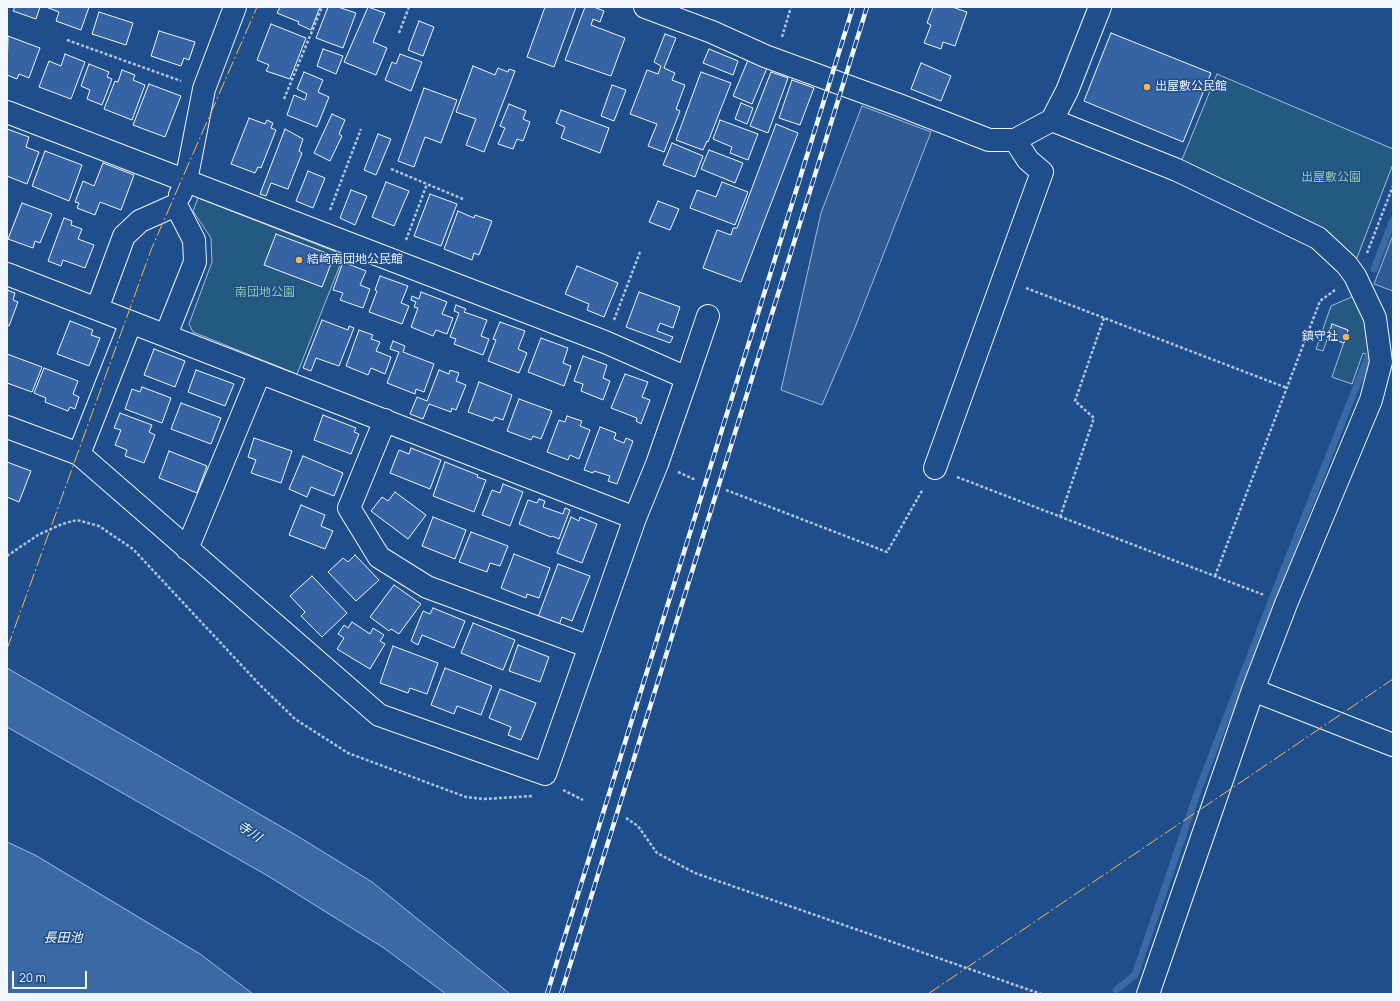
<!DOCTYPE html>
<html>
<head>
<meta charset="utf-8">
<style>
	body { margin:0 }
	#map { position:relative; width:1400px; height:1001px; overflow:hidden; background:#1f4e8c; font-family:Manrope,sans-serif }
	canvas { display:block }
	.frame { position:absolute; inset:0; border:8px solid #f2f6ff; pointer-events:none }
	.scale { position:absolute; left:12px; top:971px; width:75px; height:18px; box-sizing:border-box; border:2px solid #f2f6ff; border-top:0; padding-left:5px; font-size:12px; line-height:14px; white-space:nowrap; color:#f2f6ff; -webkit-text-stroke:3px #1f4e8c; paint-order:stroke }
</style>
</head>
<body>
<div id="map">
<canvas width="1400" height="1001"></canvas>
<div class="frame"></div>
<div class="scale">20 m</div>
</div>
<script>
const g = document.querySelector('canvas').getContext('2d');
g.lineJoin = 'round';
function fillPath(path, color) { g.fillStyle = color; g.fill(path, 'evenodd'); }
const shape = rows => new Path2D(rows.map(r => 'M' + r).join(''));
function trace(path, color, width, dash) { g.strokeStyle = color; g.lineWidth = width; g.lineCap = dash ? 'butt' : 'round'; g.setLineDash(dash || []); g.stroke(path); }
function label(font, color, halo, rows, align = 'center') {
  g.font = font + ' Manrope,"Noto Sans JP",sans-serif'; g.lineWidth = 3; g.setLineDash([]); g.textBaseline = 'middle'; g.strokeStyle = halo; g.fillStyle = color; for (const [text, x, y, turn = 0] of rows) {
    g.save(); g.translate(x, y); g.rotate((+turn || 0) * Math.PI / 180); g.textAlign = isNaN(turn) ? turn : align; if (halo) g.strokeText(text, 0, 0); g.fillText(text, 0, 0); g.restore();
  }
}
const green = shape([
	[1217,74,1393,149,1393,164,1355,263,1181,162,1217,74],
	[198,198,344,255,297,374,193,332,189,324,212,262,211,238,193,211,198,198],
	[1356,295,1370,325,1375,357,1363,353,1352,384,1332,377,1348,330,1332,325,1323,351,1316,349,1331,306,1356,295]
]);
fillPath(green, '#245a82');
trace(green, '#a8bbd7', 1);
const parking = shape([
	[862,106,931,132,854,330,822,405,781,390,821,213,862,106],
	[1393,235,1393,291,1374,284,1393,235]
]);
fillPath(parking, '#305b95');
trace(parking, '#a8bbd7', 1);
const water = shape([
	[7,668,299,837,372,882,510,994,446,994,384,948,268,876,7,727,7,668],
	[7,842,35,855,200,954,253,994,7,994,7,842]
]);
fillPath(water, '#3b69a3');
trace(water, '#a8bbd7', 1);
trace(shape([
	[1374,269,1393,220],
	[1116,990,1135,975,1198,791,1276,589,1368,357]
]), '#3b69a3', 7);
const building = shape([
	[15,7,40,7,36,19,13,11,15,7],
	[46,7,89,7,81,30,56,21,59,12,46,7],
	[280,7,320,7,311,30,298,24,299,22,277,13,280,7],
	[328,7,338,7,356,13,343,48,316,38,328,7],
	[368,7,385,13,373,42,387,48,376,75,344,62,368,7],
	[545,7,576,7,554,67,527,57,545,7],
	[585,7,594,7,604,11,600,22,593,19,591,25,625,38,611,76,565,60,585,7],
	[933,7,952,7,967,12,955,46,943,42,941,49,924,43,931,25,927,23,933,7],
	[99,12,133,23,126,45,92,34,99,12],
	[419,21,434,27,423,56,408,50,419,21],
	[271,24,306,38,290,79,266,71,269,65,257,60,271,24],
	[159,31,195,42,189,60,184,58,181,66,151,56,159,31],
	[1111,33,1211,73,1183,142,1084,101,1111,33],
	[665,34,676,38,664,68,675,73,672,80,685,85,676,109,680,111,664,152,648,146,657,124,630,114,647,70,658,74,661,66,654,62,665,34],
	[8,36,40,48,29,78,19,74,17,79,7,75,8,36],
	[323,49,343,56,336,74,317,66,323,49],
	[709,49,738,61,733,75,703,63,709,49],
	[65,54,85,62,71,99,39,87,49,61,61,66,65,54],
	[400,54,422,62,411,91,385,80,392,62,396,64,400,54],
	[748,60,767,68,752,104,733,96,748,60],
	[921,63,951,76,941,101,911,89,921,63],
	[89,64,109,72,107,77,112,79,102,105,87,99,90,90,81,86,89,64],
	[473,66,495,75,498,68,508,72,509,69,515,71,484,152,466,145,476,119,456,112,473,66],
	[122,70,135,75,133,80,145,85,132,120,104,109,115,81,118,82,122,70],
	[304,72,323,80,318,92,329,97,317,127,287,115,294,95,305,100,307,94,297,89,304,72],
	[701,72,731,83,708,142,707,141,703,150,676,140,701,72],
	[771,72,788,78,768,133,750,126,771,72],
	[792,80,814,88,800,125,779,118,792,80],
	[149,84,181,96,165,137,133,125,149,84],
	[612,85,626,90,614,121,601,116,612,85],
	[424,88,457,100,441,143,425,137,414,167,398,161,424,88],
	[741,103,753,108,747,124,735,119,741,103],
	[509,104,526,111,523,119,530,122,523,141,517,139,513,149,498,144,505,128,500,126,509,104],
	[561,110,609,128,600,153,561,138,565,127,556,123,561,110],
	[332,114,345,120,339,134,342,136,330,161,314,153,332,114],
	[249,118,265,124,267,120,273,123,271,128,276,130,261,168,258,167,255,173,231,164,249,118],
	[720,120,758,134,748,160,730,153,732,147,713,139,720,120],
	[776,124,798,133,741,282,703,268,717,230,731,235,733,228,737,228,776,124],
	[7,129,29,137,26,147,39,152,27,184,7,176,7,129],
	[285,129,303,139,299,151,302,153,288,189,271,183,266,196,260,194,285,129],
	[378,134,391,139,376,175,364,170,378,134],
	[672,143,703,156,695,177,663,165,672,143],
	[709,150,743,163,735,183,701,169,709,150],
	[45,151,82,165,69,201,32,186,45,151],
	[103,163,134,175,121,210,100,202,95,215,77,208,79,203,75,202,83,181,94,186,103,163],
	[308,171,325,178,313,208,296,201,308,171],
	[386,182,409,191,394,226,372,217,386,182],
	[722,182,748,192,735,225,690,208,697,190,716,197,722,182],
	[351,190,367,196,355,225,340,218,351,190],
	[430,194,457,204,441,246,414,236,430,194],
	[658,201,679,209,670,230,649,222,658,201],
	[22,203,52,214,40,243,35,241,33,248,8,239,22,203],
	[458,211,474,218,475,215,492,221,479,255,474,253,472,260,444,249,458,211],
	[64,218,72,221,71,225,82,229,78,239,94,245,85,268,63,260,61,266,48,261,64,218],
	[276,234,334,256,322,287,264,265,276,234],
	[343,262,366,271,360,285,370,289,363,308,340,300,343,293,333,290,343,262],
	[577,266,618,283,604,317,587,310,589,304,565,294,577,266],
	[380,276,408,286,401,303,409,306,402,324,369,312,377,291,375,290,380,276],
	[7,290,15,293,13,300,18,302,9,326,7,325,7,290],
	[421,292,447,302,442,314,453,318,447,334,436,330,433,336,411,327,418,308,414,307,416,302,411,300,412,296,419,299,421,292],
	[639,292,680,307,673,328,660,323,657,331,673,337,670,343,626,327,639,292],
	[456,305,466,309,464,312,487,320,481,336,489,339,483,355,454,344,456,339,450,337,459,313,454,311,456,305],
	[322,320,348,330,349,326,354,328,339,366,316,358,311,371,303,368,322,320],
	[70,321,93,330,91,335,100,338,89,366,57,354,70,321],
	[500,322,525,331,518,349,527,353,519,373,488,361,496,340,493,339,500,322],
	[1332,324,1348,330,1344,343,1328,338,1332,324],
	[359,330,373,335,371,339,380,342,376,351,391,357,385,374,371,368,368,375,346,366,359,330],
	[541,338,568,348,563,363,571,366,564,386,528,372,541,338],
	[393,341,405,346,403,352,434,364,424,392,416,389,415,394,387,383,399,352,390,349,393,341],
	[154,349,185,361,175,387,144,375,154,349],
	[7,354,42,367,32,392,7,383,7,354],
	[583,356,607,365,603,378,610,381,603,400,581,391,583,384,574,381,583,356],
	[44,368,78,381,73,394,79,397,75,409,70,407,68,411,45,402,46,398,34,393,44,368],
	[196,370,234,384,225,406,188,392,196,370],
	[439,370,449,374,450,370,459,373,456,381,466,385,456,410,452,408,451,412,429,404,423,419,410,414,417,397,427,401,439,370],
	[625,374,648,382,642,397,650,400,641,424,636,421,637,418,611,408,625,374],
	[479,382,512,395,503,420,495,417,493,421,468,412,479,382],
	[142,387,171,398,162,423,125,409,132,389,140,392,142,387],
	[519,399,552,411,541,439,533,436,531,440,507,431,519,399],
	[181,403,221,418,211,444,171,429,181,403],
	[120,413,152,425,149,432,155,435,144,463,125,456,127,450,115,445,121,430,114,428,120,413],
	[323,415,356,428,354,432,359,434,351,454,314,440,323,415],
	[567,416,582,421,580,426,590,430,579,459,570,455,568,460,547,452,559,420,565,422,567,416],
	[600,427,616,433,614,439,624,443,626,438,633,441,617,484,608,481,610,476,594,471,593,473,584,470,600,427],
	[254,438,292,451,281,483,251,473,256,460,248,457,254,438],
	[411,448,441,460,430,489,390,473,399,450,409,454,411,448],
	[169,451,207,466,197,493,159,478,169,451],
	[303,456,343,473,334,496,311,487,307,497,289,489,303,456],
	[7,462,31,471,19,502,7,497,7,462],
	[445,462,478,475,477,477,486,480,474,512,433,496,445,462],
	[503,484,523,492,510,526,482,515,492,490,500,493,503,484],
	[395,492,426,515,408,539,371,511,382,497,388,501,395,492],
	[539,499,545,501,543,507,563,514,565,508,570,510,559,539,552,536,551,537,519,524,528,500,537,503,539,499],
	[301,505,325,515,321,526,333,531,325,549,289,535,301,505],
	[433,517,466,530,455,559,422,546,433,517],
	[571,517,579,521,580,517,597,524,582,563,557,553,571,517],
	[471,532,508,546,500,566,490,563,487,572,459,562,471,532],
	[514,554,550,568,539,598,527,594,526,598,501,588,514,554],
	[355,555,379,580,356,601,328,572,343,558,348,562,355,555],
	[558,564,590,576,572,621,562,617,559,625,538,617,558,564],
	[312,576,347,613,322,637,301,616,305,612,290,596,312,576],
	[394,585,421,604,399,634,391,629,389,631,370,617,394,585],
	[433,608,465,621,454,648,422,635,418,645,411,641,423,611,430,614,433,608],
	[352,622,370,634,373,628,384,635,380,641,385,644,370,669,337,649,344,638,338,634,344,625,348,628,352,622],
	[473,623,515,640,503,670,461,653,473,623],
	[518,645,549,657,540,682,509,671,518,645],
	[393,646,438,663,427,694,410,688,408,693,380,683,393,646],
	[445,668,492,686,481,715,457,706,454,714,431,705,445,668],
	[500,689,536,703,521,740,508,735,511,727,489,718,500,689]
]);
fillPath(building, '#3563a3');
trace(building, '#f2f6ff', 1);
const minor = shape([
	[645,7,712,32,765,56,899,105,989,140,1015,140,1052,120,1067,91,1100,7],
	[7,112,605,342,687,378],
	[1052,120,1177,170,1318,238,1347,265,1355,276,1375,318,1381,362,1371,400,1286,604,1253,690,1148,994],
	[180,195,186,181,204,89,235,7],
	[7,274,635,518],
	[97,309,124,236,140,221,176,205,194,240,195,262,166,335],
	[385,420,349,508,379,557,427,587,590,647],
	[7,427,79,454,379,715,545,774,635,518,657,464,687,378,708,316],
	[79,454,131,322],
	[935,468,1042,172,1028,160,1015,140],
	[187,549,260,372],
	[1253,690,1393,745]
]);
trace(minor, '#f2f6ff', 24);
trace(shape([
	[399,33,409,7],
	[782,37,791,7],
	[67,40,181,81],
	[284,99,322,7],
	[391,169,463,199],
	[330,210,361,129],
	[406,240,427,184],
	[1367,253,1393,186],
	[1026,288,1287,388],
	[614,320,640,252],
	[678,472,696,480],
	[957,477,1264,595],
	[726,490,887,552,923,489],
	[1060,517,1094,418,1075,401,1104,318],
	[7,556,38,535,62,524,77,520,99,526,133,549,260,685,295,719,348,753,466,797,484,799,532,796],
	[1215,576,1320,301,1335,290],
	[563,790,583,800],
	[626,818,638,826,657,853,695,873,1041,994]
]), '#b3c4dc', 2.5, [3, 2]);
trace(minor, '#1f4e8c', 22);
const rail = shape([
	[547,994,853,7],
	[561,994,867,7]
]);
trace(rail, '#f2f6ff', 4.5);
trace(rail, '#1f4e8c', 3, [9]);
trace(shape([
	[7,649,151,250,257,7],
	[928,994,1393,679]
]), '#ffb74d', 1, [14, 3, 2, 3]);
for (const [x, y, r, color] of [
	[1147,87,4,"#ffb74d"],
	[299,260,4,"#ffb74d"],
	[1346,337,4,"#ffb74d"]
]) { const dot = new Path2D(); dot.arc(x, y, r, 0, 2 * Math.PI); g.fillStyle = color; g.fill(dot); trace(dot, '#1f4e8c', 1.5); }
label('12px', '#f2f6ff', '#1f4e8c', [
	["出屋敷公民館",1155,87],
	["結崎南団地公民館",307,260],
	["鎮守社",1338,337,"right"]
], 'left');
label('12px', '#97c8a6', '#1f4e8c', [
	["出屋敷公園",1331,178],
	["南団地公園",265,293]
]);
label('italic 13px', '#f2f6ff', '#1f4e8c', [
	["寺川",249,832,34],
	["長田池",63,938]
]);
</script>
</body>
</html>
